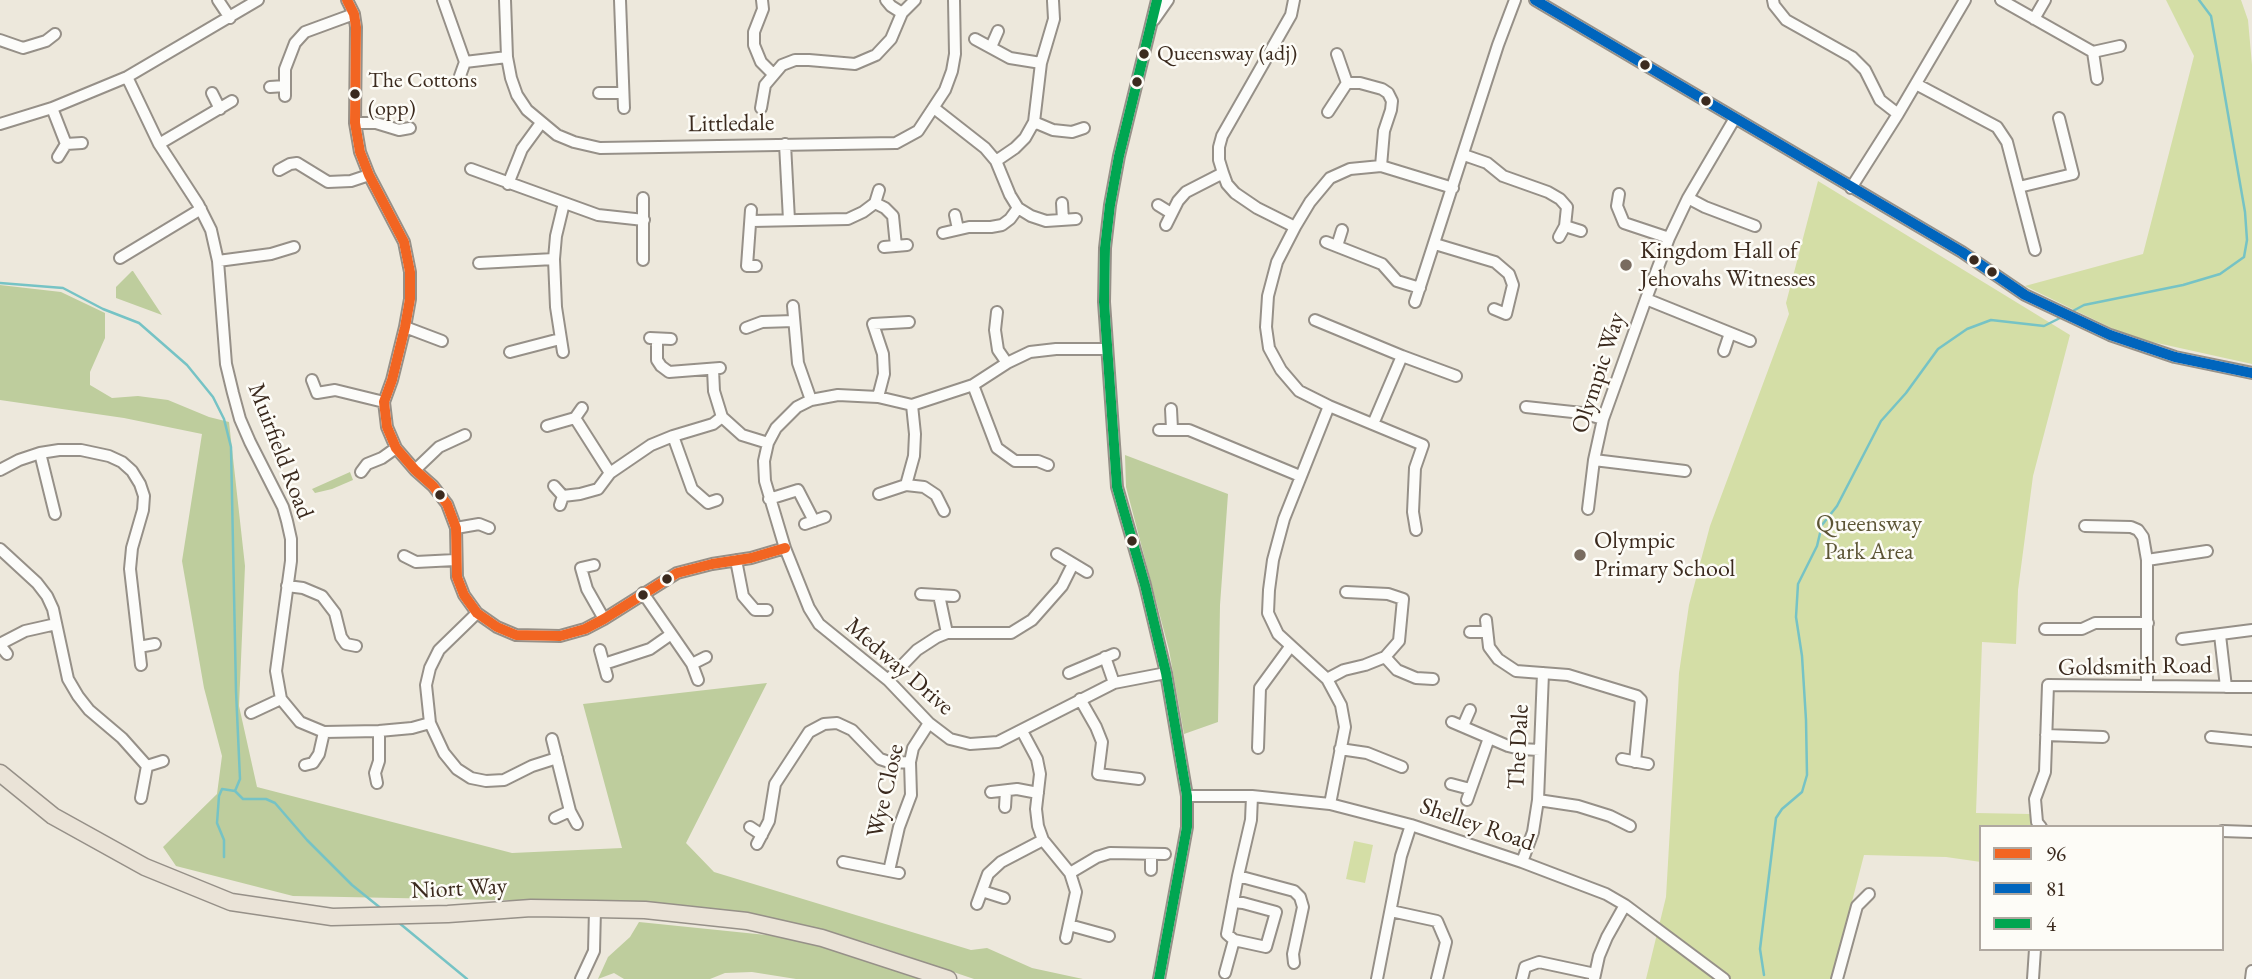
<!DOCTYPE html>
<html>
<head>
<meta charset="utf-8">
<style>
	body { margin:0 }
	#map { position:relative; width:2252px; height:979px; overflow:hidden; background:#ede8dc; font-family:"EB Garamond",serif }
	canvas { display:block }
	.legend { position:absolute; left:1979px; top:825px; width:245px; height:126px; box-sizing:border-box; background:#fdfcf7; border:2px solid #afa8a0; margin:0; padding:9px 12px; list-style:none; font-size:21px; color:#3b2a1e }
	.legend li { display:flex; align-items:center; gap:14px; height:35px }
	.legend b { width:35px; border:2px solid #afa8a0 }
</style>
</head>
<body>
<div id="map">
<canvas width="2252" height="979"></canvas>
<ul class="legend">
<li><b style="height:9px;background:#f26522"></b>96</li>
<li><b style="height:9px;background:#0065bd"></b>81</li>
<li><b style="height:9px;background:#00a651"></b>4</li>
</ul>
</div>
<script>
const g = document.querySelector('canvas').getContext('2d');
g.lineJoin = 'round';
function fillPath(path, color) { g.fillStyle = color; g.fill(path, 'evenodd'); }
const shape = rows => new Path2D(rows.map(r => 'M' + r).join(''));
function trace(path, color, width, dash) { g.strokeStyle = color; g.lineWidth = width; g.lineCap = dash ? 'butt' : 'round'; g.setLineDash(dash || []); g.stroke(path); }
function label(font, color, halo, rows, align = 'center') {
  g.font = font + ' "EB Garamond",serif'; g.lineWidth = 5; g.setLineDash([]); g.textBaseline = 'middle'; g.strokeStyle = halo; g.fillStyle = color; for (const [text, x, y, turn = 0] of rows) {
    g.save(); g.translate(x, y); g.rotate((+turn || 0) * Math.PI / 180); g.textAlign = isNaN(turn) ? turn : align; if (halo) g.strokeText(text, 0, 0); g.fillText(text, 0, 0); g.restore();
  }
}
fillPath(shape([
	[2166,0,2241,0,2248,20,2252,65,2252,364,2130,337,2025,286,2143,254,2194,56],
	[1818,181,2070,335,2033,476,2018,590,2016,644,1982,642,1976,813,2030,814,2037,827,1981,827,1981,862,1946,857,1864,855,1832,979,1646,979,1666,897,1679,673,1689,605,1710,526,1789,314,1786,303],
	[1354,841,1373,845,1365,883,1346,879]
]), '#d4dea6');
fillPath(shape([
	[132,271,133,271,162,315,116,298,116,287],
	[0,285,61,292,105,313,105,338,90,372,90,385,112,398,138,396,168,400,209,417,229,422,245,566,239,706,257,787,512,853,622,848,583,704,767,683,686,843,714,872,971,950,987,948,1032,968,1083,979,974,979,868,943,762,917,652,903,293,896,176,866,163,847,217,794,222,756,204,688,182,561,202,434,124,418,0,400],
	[1125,455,1228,494,1220,605,1218,722,1184,734,1169,650,1126,487],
	[350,472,353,480,332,489,315,493,312,489],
	[639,922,786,937,890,965,923,979,796,979,752,972,725,973,710,979,624,979,614,973,598,979,608,957,630,937]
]), '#becd9d');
trace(shape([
	[0,283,63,288,103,309,139,323,187,365,213,397,224,419,231,447,236,691,240,779,235,791,243,799,266,799,275,803,307,840,352,885,383,910],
	[2071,312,2084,305,2183,285,2220,274,2244,257,2247,240,2245,212,2211,16,2199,0],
	[224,857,224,840,217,823,219,796,222,789,235,791],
	[398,922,467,979],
	[1764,975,1760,949,1776,818,1782,809,1802,792,1807,775,1806,720,1802,656,1796,617,1798,584,1817,546,1822,525,1837,506,1881,421,1906,393,1938,349,1967,329,1991,320,2044,326,2062,317]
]), '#76c3c5', 2.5);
const minor = shape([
	[218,0,230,18],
	[347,0,354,14,356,27,355,123,360,152,369,175,404,242,410,272,410,299,405,327,392,380,384,402,387,427,396,448,415,470,433,486,447,504,456,528,457,577,464,595,477,613,497,627,516,635,560,636,585,629,604,619,677,573,712,564,751,558,785,548],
	[443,0,465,62,460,76],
	[505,0,507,57,511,78,517,95,527,110,557,135,574,142,600,148,896,143,918,131,945,90,952,71,955,54,954,0],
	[620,0,624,108],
	[762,0,763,9,754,32,754,45,761,62,773,74],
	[886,0,891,6,902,13],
	[1157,0,1119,156,1110,205,1105,248,1104,302,1117,487,1145,585,1166,673,1187,796,1187,827,1159,979],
	[1294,0,1291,15,1222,136,1219,147,1219,160,1223,173,1227,184,1235,193,1257,208,1295,227],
	[1535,0,1962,252,2025,295,2110,335,2175,357,2252,373],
	[1773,0,1774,5,1786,20,1852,57,1865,70,1880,100,1898,114],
	[2001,0,2093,52,2097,79],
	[2034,19,2045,0],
	[1154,20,1168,0],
	[975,39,1010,58,1041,63],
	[0,40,23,48,46,41,55,34],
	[991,47,998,31],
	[2093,52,2120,46],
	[1337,54,1347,83],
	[465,62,507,57],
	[127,77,159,144,198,204,211,230,218,261,226,364,233,393,240,419,250,442,283,507,287,521,291,539,291,561,276,671,281,699,300,722,324,732,379,731,412,728,430,723],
	[1916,84,1997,127,2007,142,2035,250],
	[270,87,285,86],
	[212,93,220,109],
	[599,93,623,93],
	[285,96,285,69,295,43,305,32,354,14],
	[52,108,66,144],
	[761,108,765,85,782,65,795,60,809,60,855,64,876,55,891,39,902,13,915,0],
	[934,108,985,148,996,161,1010,195,1018,208,1031,216,1046,221,1076,219],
	[1328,112,1347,83,1360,83,1382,89,1388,93,1392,101,1391,110,1384,131,1381,166],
	[1034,122,1053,130,1072,132,1084,128],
	[355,123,376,123,399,130,410,128],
	[0,124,52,108,127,77,258,0],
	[159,144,232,101],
	[785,144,789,220],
	[1464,155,1487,163,1503,176,1548,192,1560,199,1567,207,1565,226,1559,237],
	[58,157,66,144,82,143],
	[996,161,1015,148,1025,138,1034,122,1041,63,1054,19,1053,1],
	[471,169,598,215,644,220],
	[279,170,290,164,297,163,328,182,351,181,369,175],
	[508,184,522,149,541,123],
	[2019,187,2073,174,2059,118],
	[1851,188,1898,114,1965,0],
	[1619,194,1617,206,1624,223,1669,238],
	[643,198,643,260],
	[1688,198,1705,207,1755,226],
	[875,203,885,208,893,216,896,246],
	[1062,203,1063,220],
	[1158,205,1171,213],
	[751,210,747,266,756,266],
	[955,215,958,229],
	[752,221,848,219,863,212,875,203,879,190],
	[1166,225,1178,201,1186,192,1223,173],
	[1565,226,1581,231],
	[943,233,969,227,991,227,1002,225,1010,219,1018,208],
	[1326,242,1382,264,1397,281,1420,288],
	[1435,244,1495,262,1509,274,1513,285,1506,314,1494,309],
	[1337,246,1342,230],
	[884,247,907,245],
	[120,258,201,209],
	[218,261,271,254,294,247],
	[479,263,554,259],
	[1646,299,1750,341],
	[1415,302,1498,45,1515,0],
	[793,306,798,363,811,400],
	[997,312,995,330,998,350,1007,363],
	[1315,320,1402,356],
	[405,327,442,341],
	[746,328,762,322,794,321],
	[650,338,671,339],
	[657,339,657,360,661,366,669,372,720,368],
	[1107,349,1056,349,1030,352,1007,363,973,385,912,405,878,397,838,395,811,400,797,407,776,428,768,443,764,461,765,481,785,548,809,608,819,624,888,680,929,723,950,739,970,744,998,742,1114,683,1166,673],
	[1724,351,1730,333],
	[510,352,560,339],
	[563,352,556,307,554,259,556,236,564,203],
	[713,369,714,391,722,417,742,435,768,443],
	[312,380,317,393,335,390,384,402],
	[973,385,997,448,1015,461,1038,461,1048,465],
	[878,397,884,374,883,354,873,324,909,322],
	[1329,406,1423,445,1415,468,1413,512,1416,530],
	[1526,407,1582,413,1603,419],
	[1171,409,1172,429],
	[575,418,610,473],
	[1373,424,1402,356,1456,376],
	[547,426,575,418,582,408],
	[1159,430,1189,430,1300,476],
	[673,436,692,489,708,503,717,500],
	[40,453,55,514],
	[1594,460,1685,471],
	[0,470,19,460,40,453,59,450,81,450,109,456,122,462,132,471,140,484,144,496,143,510,132,548,130,569,141,665],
	[415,470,439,447,465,435],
	[361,472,367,464,382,458,396,448],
	[906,485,914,456,915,434,912,405],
	[554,486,563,496,560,505],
	[879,494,906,485,924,487,936,495,944,511],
	[563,496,580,494,598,489,610,473,651,445,673,436,713,424,722,417],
	[769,499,798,490,814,521],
	[1588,509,1594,460,1603,419,1646,299,1669,238,1688,198,1735,118],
	[805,524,825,517],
	[2085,526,2131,527,2138,530,2143,537,2147,560,2147,686],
	[456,528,479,524,489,528],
	[0,549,37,583,47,596,53,609,68,679,78,696,89,710,122,738,147,766,141,798],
	[1057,554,1087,572],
	[404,556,416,562,455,560],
	[736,560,743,596,755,610,767,610],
	[2147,560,2207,551],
	[594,565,581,568,587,589,604,619],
	[287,586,303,588,322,596,335,613,341,637,346,644,356,646],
	[643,593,692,664,698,680],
	[921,594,954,596],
	[939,595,947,633],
	[477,613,439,650,430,668,426,685,430,723,444,753,457,769,471,778,486,781,504,780,532,766,557,758],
	[1486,620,1489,647,1498,659,1516,671,1568,675,1637,696,1641,700,1635,762],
	[2045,629,2082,629,2095,623,2148,623],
	[1470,632,1487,632],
	[2220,635,2226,687],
	[2182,639,2252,630],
	[0,644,25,631,56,624],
	[0,645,7,654],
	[139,647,155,644],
	[600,650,607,676],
	[1105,657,1114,683],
	[1385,657,1397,670,1416,678,1433,679],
	[604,664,650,649,670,635],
	[692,664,706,657],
	[1069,673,1114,654],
	[1327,679,1344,670,1365,665,1385,657,1399,641,1403,599,1388,594,1346,592],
	[888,680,917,650,937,637,947,633,1011,633,1032,620,1062,586,1073,564],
	[1080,699,1096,727,1102,742,1098,774,1139,779],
	[251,713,281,699],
	[1452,722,1508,746,1520,749,1540,750],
	[1463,726,1470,710],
	[1022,731,1037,759,1040,774,1036,809,1038,826,1043,840,1070,873,1076,892,1066,938],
	[2046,735,2103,737],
	[2211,737,2252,741],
	[552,739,570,811,577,824],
	[1258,748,1260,688,1290,647],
	[1340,749,1367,753,1402,767],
	[1622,759,1648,764],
	[305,765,313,763,319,754,324,732],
	[147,766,163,761],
	[377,783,375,773,379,761,379,731],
	[1451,784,1470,789],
	[991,792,1017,789,1038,793],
	[1187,796,1252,796,1330,804,1411,825,1522,862,1606,894,1625,905,1724,979],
	[1252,796,1251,820,1238,876,1294,891,1300,897,1303,907,1293,954,1294,963],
	[1467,800,1489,738],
	[1538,800,1578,806,1610,816,1630,826],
	[1330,804,1345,727,1341,705,1327,679,1278,634,1268,613,1269,590,1273,560,1284,519,1329,406,1299,391,1281,370,1269,348,1266,327,1268,296,1277,262,1295,227,1310,202,1330,178,1350,169,1381,166,1453,188],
	[1005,807,1006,791],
	[555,818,570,811],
	[750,827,762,835],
	[2041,827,2037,822,2035,799,2045,772,2048,685,2252,687],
	[2222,831,2252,832],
	[757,844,769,821,775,784,809,732,824,724,837,723,852,730,880,759,892,763,910,762],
	[843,862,899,873],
	[1522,862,1533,832,1538,800,1543,673],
	[1151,870,1151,854],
	[889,871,899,827,911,795,910,762,913,748,929,723],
	[1070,873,1097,857,1110,853,1165,854],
	[982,891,1004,898],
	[1233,902,1243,903,1276,912,1266,947,1234,940,1227,934,1238,876],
	[977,904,988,874,1001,862,1043,840],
	[1391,911,1437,921,1446,942,1437,979],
	[1069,925,1109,936],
	[1225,973,1234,940],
	[581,979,594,951,595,909],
	[1377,979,1401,856,1411,825],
	[1522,979,1525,967,1539,962,1595,974],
	[1594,979,1599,956,1607,937,1625,905],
	[1837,979,1857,906,1869,894],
	[2033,979,2035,949],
	[2251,979,2252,971]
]);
const highway = shape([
	[0,773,53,816,145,867,231,902,332,917,448,914,531,908,595,909,645,910,747,921,822,938,948,979]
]);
trace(minor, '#969088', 14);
trace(highway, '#969088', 19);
trace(minor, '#fcfcfa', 10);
trace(highway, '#eae3d7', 16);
trace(shape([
	[347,0,354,14,356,27,355,123,360,152,369,175,404,242,410,272,410,299,405,327,392,380,384,402,387,427,396,448,415,470,433,486,447,504,456,528,457,577,464,595,477,613,497,627,516,635,560,636,585,629,604,619,677,573,712,564,751,558,785,548]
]), '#f26522', 10);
trace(shape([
	[1535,0,1962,252,2025,295,2110,335,2175,357,2252,373]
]), '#0065bd', 10);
trace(shape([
	[1157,0,1119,156,1110,205,1105,248,1104,302,1117,487,1145,585,1166,673,1187,796,1187,827,1159,979]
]), '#00a651', 10);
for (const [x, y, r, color] of [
	[1144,54,6,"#3b2a1e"],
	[1645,65,6,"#3b2a1e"],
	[1137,82,6,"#3b2a1e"],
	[355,94,6,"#3b2a1e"],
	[1706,101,6,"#3b2a1e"],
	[1974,260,6,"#3b2a1e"],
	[1626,265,7,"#796c60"],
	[1992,272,6,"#3b2a1e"],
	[440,495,6,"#3b2a1e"],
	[1132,541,6,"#3b2a1e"],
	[1580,555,7,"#796c60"],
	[667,579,6,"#3b2a1e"],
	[643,595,6,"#3b2a1e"]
]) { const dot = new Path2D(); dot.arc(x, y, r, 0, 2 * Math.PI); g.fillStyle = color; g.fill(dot); trace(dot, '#fdfcf7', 2.5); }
label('22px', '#3b2a1e', '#fdfcf7', [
	["Queensway (adj)",1157,54],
	["The Cottons",368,81],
	["(opp)",368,109]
], 'left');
label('24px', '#3b2a1e', '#fdfcf7', [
	["Littledale",731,124,-1],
	["Olympic Way",1599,373,-72],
	["Muirfield Road",280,451,69],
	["Medway Drive",899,667,41],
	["Goldsmith Road",2135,667,-1],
	["The Dale",1519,747,-87],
	["Wye Close",886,791,-77],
	["Shelley Road",1477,825,19],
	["Niort Way",459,889,-3]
]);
label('24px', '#3b2a1e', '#fdfcf7', [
	["Kingdom Hall of",1640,251],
	["Jehovahs Witnesses",1640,279],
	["Olympic",1594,541],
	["Primary School",1594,569]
], 'left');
label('24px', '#5c5535', '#fdfcf7', [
	["Queensway",1869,524],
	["Park Area",1869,552]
]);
</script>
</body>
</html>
